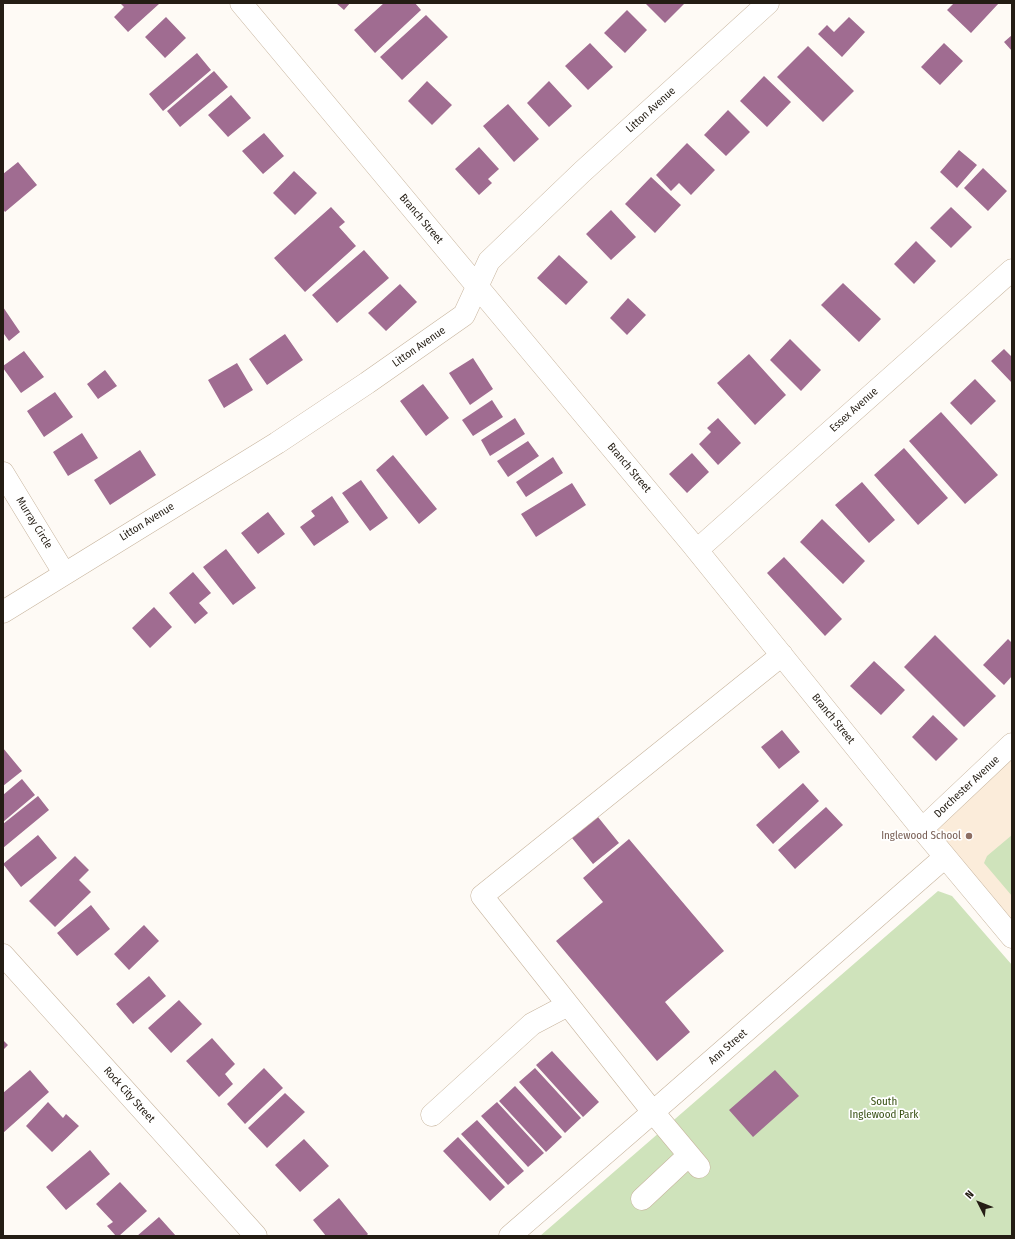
<!DOCTYPE html>
<html>
<head>
<meta charset="utf-8">
<style>
	body { margin:0 }
	#map { position:relative; width:1015px; height:1239px; overflow:hidden; background:#fefaf5; font-family:"Fira Sans Condensed",sans-serif }
	canvas { display:block }
	.frame { position:absolute; inset:0; border:4px solid #241d14; pointer-events:none }
	.north { position:absolute; left:959px; top:1183px; width:40px; height:40px; -webkit-text-stroke:3px #fff; paint-order:stroke; rotate:312deg; font-size:11px; font-weight:700; line-height:16px; text-align:center; color:#241d14 }
	.north::after { content:''; display:block; margin:auto; width:14px; height:18px; background:#241d14; clip-path:polygon(50% 0,100% 100%,50% 72%,0 100%) }
</style>
</head>
<body>
<div id="map">
<canvas width="1015" height="1239"></canvas>
<div class="frame"></div>
<div class="north">N</div>
</div>
<script>
const g = document.querySelector('canvas').getContext('2d');
g.lineJoin = 'round';
function fillPath(path, color) { g.fillStyle = color; g.fill(path, 'evenodd'); }
const shape = rows => new Path2D(rows.map(r => 'M' + r).join(''));
function trace(path, color, width, dash) { g.strokeStyle = color; g.lineWidth = width; g.lineCap = dash ? 'butt' : 'round'; g.setLineDash(dash || []); g.stroke(path); }
function label(font, color, halo, rows, align = 'center') {
  g.font = font + ' "Fira Sans Condensed",sans-serif'; g.lineWidth = 3.5; g.setLineDash([]); g.textBaseline = 'middle'; g.strokeStyle = halo; g.fillStyle = color; for (const [text, x, y, turn = 0] of rows) {
    g.save(); g.translate(x, y); g.rotate((+turn || 0) * Math.PI / 180); g.textAlign = isNaN(turn) ? turn : align; if (halo) g.strokeText(text, 0, 0); g.fillText(text, 0, 0); g.restore();
  }
}
fillPath(shape([
	[1012,751,1012,930,945,857,934,818]
]), '#fbecda');
fillPath(shape([
	[1012,835,1012,896,984,863,987,856],
	[938,891,952,896,1012,965,1012,1236,540,1236]
]), '#cfe3bb');
fillPath(shape([
	[120,3,158,3,159,4,128,32,114,17,124,7],
	[336,3,350,3,344,10],
	[384,3,415,3,421,10,375,53,354,30],
	[645,3,685,3,665,23],
	[954,3,999,3,971,33,947,10],
	[627,10,647,30,625,53,604,33],
	[426,15,448,37,402,80,380,57],
	[166,17,186,38,165,58,145,37],
	[849,17,865,32,842,57,818,34,827,25,834,32],
	[1012,35,1012,51,1004,42],
	[590,43,613,67,588,90,565,66],
	[944,43,963,61,940,85,921,67],
	[808,46,854,91,823,122,777,77],
	[197,53,211,70,163,111,149,94],
	[214,71,228,87,180,127,167,111],
	[764,76,791,102,767,127,740,101],
	[427,81,452,105,432,125,408,101],
	[549,81,572,106,549,127,527,103],
	[231,95,251,118,228,137,208,115],
	[508,104,539,139,514,162,483,126],
	[728,110,750,132,726,156,704,135],
	[264,133,284,156,263,174,242,151],
	[687,143,715,170,691,195,679,183,671,191,656,175],
	[479,147,499,169,488,179,492,183,479,195,455,169],
	[959,150,977,165,957,188,940,172],
	[18,162,37,185,5,212,3,209,3,174],
	[983,168,1007,191,988,211,964,188],
	[294,171,317,193,295,215,273,193],
	[651,177,681,205,655,233,625,204],
	[331,207,345,222,339,227,356,246,305,292,274,258],
	[951,207,972,227,951,248,930,228],
	[611,210,636,237,611,260,586,234],
	[916,241,936,261,914,284,894,264],
	[364,250,389,278,337,323,312,295],
	[559,255,588,282,566,305,537,278],
	[843,283,881,319,859,342,821,305],
	[400,284,417,302,386,331,368,313],
	[628,298,646,315,627,335,610,318],
	[3,307,20,332,9,341,4,334,3,335],
	[285,334,303,360,267,385,249,359],
	[790,339,821,370,801,391,770,360],
	[1004,349,1011,356,1012,355,1012,383,991,361],
	[24,351,44,377,21,393,3,368,3,366],
	[749,354,786,395,755,425,717,383],
	[473,358,493,389,470,405,449,373],
	[237,363,253,390,224,408,208,380],
	[105,370,117,386,98,399,87,384],
	[975,379,996,401,971,425,950,403],
	[423,384,449,418,426,436,400,401],
	[55,392,73,417,44,437,27,411],
	[492,400,503,417,473,436,462,420],
	[941,412,998,475,965,504,909,441],
	[515,418,525,434,490,456,481,440],
	[718,418,741,443,718,465,699,444,711,432,707,428],
	[82,433,98,458,68,476,53,452],
	[528,441,539,456,508,477,497,461],
	[904,448,948,498,918,525,874,475],
	[140,450,156,475,110,505,94,480],
	[692,453,709,472,687,493,669,474],
	[393,455,437,509,419,524,376,470],
	[553,457,563,473,526,497,516,482],
	[361,480,388,518,370,531,342,493],
	[862,482,895,520,869,543,835,505],
	[572,483,586,505,536,537,521,514],
	[332,496,349,522,314,546,300,527,315,516,311,511],
	[268,512,285,534,258,554,241,533],
	[822,519,865,561,843,584,800,542],
	[226,549,256,588,233,605,203,567],
	[784,557,842,619,825,636,767,573],
	[193,572,211,593,199,603,208,613,195,624,169,593],
	[154,607,172,627,150,648,132,628],
	[935,635,996,696,964,727,904,667],
	[1008,639,1012,643,1012,676,1004,685,983,665],
	[874,661,905,690,881,715,850,686],
	[933,715,958,739,936,761,912,737],
	[782,730,800,752,779,769,761,747],
	[3,748,22,771,3,786],
	[22,779,35,795,3,822,3,795],
	[803,783,819,801,773,844,756,825],
	[38,796,49,810,3,848,3,824],
	[826,807,843,825,795,869,778,850],
	[598,817,619,843,593,864,572,838],
	[38,835,57,858,21,887,3,864],
	[629,839,724,951,665,1002,690,1032,657,1061,556,941,603,902,583,878],
	[75,856,89,870,79,880,91,892,55,927,29,901],
	[91,905,110,929,77,956,57,933],
	[144,925,159,941,129,970,114,954],
	[149,976,166,996,133,1024,116,1004],
	[179,1000,202,1024,171,1053,148,1028],
	[212,1038,235,1064,225,1074,233,1084,219,1097,186,1061],
	[3,1040,8,1045,3,1050],
	[552,1051,599,1102,583,1117,536,1065],
	[264,1068,283,1088,245,1124,227,1104],
	[535,1068,581,1118,565,1133,519,1082],
	[30,1070,49,1092,3,1133,3,1093],
	[775,1070,799,1096,753,1137,729,1110],
	[515,1086,562,1137,546,1152,499,1101],
	[285,1093,305,1112,267,1148,248,1128],
	[48,1102,63,1118,66,1114,79,1126,52,1152,26,1126],
	[497,1102,544,1153,528,1167,481,1116],
	[477,1120,524,1171,508,1185,461,1134],
	[458,1137,505,1187,490,1201,443,1151],
	[304,1139,329,1166,300,1192,275,1165],
	[90,1150,110,1174,66,1210,46,1187],
	[120,1182,147,1211,119,1236,116,1236,107,1226,113,1222,96,1204],
	[339,1198,368,1234,366,1236,333,1236,332,1235,330,1236,326,1236,313,1220],
	[159,1217,176,1236,137,1236]
]), '#a06c91');
const minor = shape([
	[241,3,692,544,922,829,1012,937],
	[3,473,64,573],
	[697,550,1012,270],
	[3,612,277,443,367,383,464,315,489,261,582,172,768,3],
	[922,829,1012,744],
	[3,955,256,1236],
	[432,1115,532,1024,568,1005],
	[699,1167,653,1112,482,896,782,655],
	[642,1199,689,1155],
	[510,1236,653,1112,945,857]
]);
trace(minor, '#c7b49d', 23);
trace(minor, '#fff', 22);
for (const [x, y, r, color] of [
	[969,836,4,"#8d6e63"]
]) { const dot = new Path2D(); dot.arc(x, y, r, 0, 2 * Math.PI); g.fillStyle = color; g.fill(dot); trace(dot, '#fff', 1.5); }
label('11px', '#241d14', '#fff', [
	["Litton Avenue",651,110,-42],
	["Branch Street",421,219,50],
	["Litton Avenue",419,347,-35],
	["Essex Avenue",854,410,-42],
	["Branch Street",629,468,50],
	["Litton Avenue",147,522,-32],
	["Murray Circle",34,523,58],
	["Branch Street",833,719,51],
	["Dorchester Avenue",967,787,-43],
	["Ann Street",728,1047,-41],
	["Rock City Street",129,1095,48]
]);
label('11px', '#785e54', '#fff', [
	["Inglewood School",961,836]
], 'right');
label('11px', '#385114', '#fff', [
	["South",884,1102],
	["Inglewood Park",884,1115]
]);
</script>
</body>
</html>
